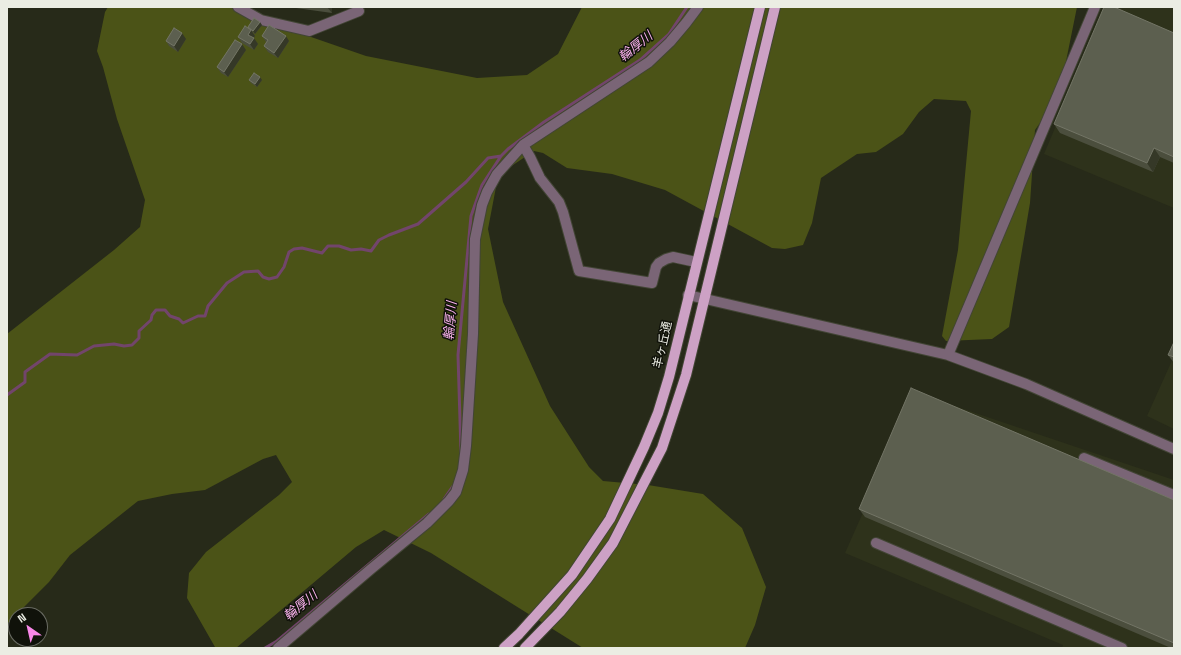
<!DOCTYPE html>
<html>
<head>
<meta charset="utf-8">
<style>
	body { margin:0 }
	#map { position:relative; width:1181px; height:655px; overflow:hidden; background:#272a19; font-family:"Space Grotesk",sans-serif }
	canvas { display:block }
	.frame { position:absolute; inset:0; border:8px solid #ebede3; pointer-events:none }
	.north { position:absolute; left:8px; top:607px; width:40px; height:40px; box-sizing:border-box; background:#10120a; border:1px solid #686a61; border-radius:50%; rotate:326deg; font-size:11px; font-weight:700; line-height:16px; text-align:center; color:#ebede3 }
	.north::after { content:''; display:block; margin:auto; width:14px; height:18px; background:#f987e8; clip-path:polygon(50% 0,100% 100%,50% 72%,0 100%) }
</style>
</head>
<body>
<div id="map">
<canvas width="1181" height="655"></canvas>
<div class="frame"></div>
<div class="north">N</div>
</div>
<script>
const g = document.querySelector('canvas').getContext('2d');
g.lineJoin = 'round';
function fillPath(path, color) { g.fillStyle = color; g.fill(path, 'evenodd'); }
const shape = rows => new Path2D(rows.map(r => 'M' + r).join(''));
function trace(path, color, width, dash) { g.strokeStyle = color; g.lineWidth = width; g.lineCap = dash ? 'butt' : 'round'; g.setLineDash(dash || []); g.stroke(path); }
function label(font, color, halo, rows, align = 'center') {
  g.font = font + ' "Space Grotesk","Noto Sans JP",sans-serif'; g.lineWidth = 3; g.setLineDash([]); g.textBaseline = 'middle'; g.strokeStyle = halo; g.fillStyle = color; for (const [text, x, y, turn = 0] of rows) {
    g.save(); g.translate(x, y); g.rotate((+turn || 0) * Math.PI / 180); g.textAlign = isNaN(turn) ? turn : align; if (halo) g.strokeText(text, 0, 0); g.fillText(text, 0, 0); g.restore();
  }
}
fillPath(shape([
	[1106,7,1174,7,1174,208,1044,154],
	[1174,356,1174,429,1147,416],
	[916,393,1174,480,1174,648,1062,648,1063,645,845,553]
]), '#2e321b');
fillPath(shape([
	[108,7,244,7,288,29,366,56,477,78,527,75,558,54,582,7,1077,7,1059,96,1035,130,1030,203,1009,327,992,339,946,341,942,336,958,250,971,111,966,101,934,99,919,112,903,134,876,152,857,154,821,178,812,223,803,245,785,249,772,248,665,190,612,174,567,168,543,153,534,151,504,171,496,187,488,229,503,302,550,406,589,467,603,481,648,485,703,494,742,528,766,587,755,625,745,648,583,648,431,553,384,530,356,547,236,648,215,647,187,598,189,573,206,552,279,495,292,482,276,455,263,459,205,490,172,494,138,501,70,555,49,582,7,624,7,334,114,250,140,227,145,200,117,119,103,67,97,51,105,12]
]), '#4b5317');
trace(shape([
	[7,395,25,382,25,372,50,354,77,355,94,346,114,344,124,346,132,345,139,338,139,331,151,320,152,315,156,310,165,310,170,316,179,319,183,323,198,316,205,316,208,306,227,283,244,272,258,271,263,277,269,279,277,277,284,267,289,252,294,249,302,248,322,253,328,246,339,246,351,250,361,249,371,251,379,240,389,235,418,224,466,182,488,158,501,156],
	[461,453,458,355,471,216,482,185,501,156,508,149,544,122,640,60,669,34,687,7],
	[444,499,453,486],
	[265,648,277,641,429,514]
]), '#72456b', 3);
const minor = shape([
	[238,7,261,20,309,31,359,11],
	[523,145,530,157,540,178,559,202,563,212,579,271,652,283,656,267,659,263,666,259,673,257,696,262],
	[688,295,948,355,1026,384,1174,449],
	[948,355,1095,7],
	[1084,458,1174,495],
	[876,543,1122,648],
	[278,648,371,569,427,523,449,501,456,492,463,470,466,446,473,334,475,239,482,205,487,192,497,174,523,145,649,62,670,42,686,23,698,7]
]);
const major = shape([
	[504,648,519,634,572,575,610,519,644,447,658,413,669,377,760,7],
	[525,648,560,612,587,579,613,543,662,448,686,375,775,7]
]);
trace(minor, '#424535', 12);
trace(major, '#424535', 12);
trace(minor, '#7a6576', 10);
trace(major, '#cda1c5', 10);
fillPath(shape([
	[295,7,332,7,332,13,296,8],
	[262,25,255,34,252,31,255,36,253,38,258,44,254,50,242,43,238,37,249,29,248,27],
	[1174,33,1174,163,1160,157,1153,172,1060,133,1054,124],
	[262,36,289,41,278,58,268,52,264,46,266,42],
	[186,39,178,52,169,46,166,41],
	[246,50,228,77,221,73,217,67],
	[249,80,262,80,257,87,251,83],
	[1174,342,1174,363,1168,355],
	[1174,500,1174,648,1171,648,865,517,859,509]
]), '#4b4e3d');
fillPath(shape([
	[327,7,332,7,332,13],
	[260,22,262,25,255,34,253,31],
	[251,30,255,36,252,40,248,35],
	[182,33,186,39,178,52,174,46],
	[286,36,289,41,278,58,274,53],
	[254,38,258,44,254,50,250,44],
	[242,44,246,50,228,77,224,72],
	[260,77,262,80,257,87,255,84],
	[1154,148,1160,157,1153,172,1147,163]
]), '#353827');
const building = shape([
	[1104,7,1114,7,1174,33,1174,157,1154,148,1147,163,1054,124,1104,7],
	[254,18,260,22,253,31,248,27,254,18],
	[269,25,286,36,274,53,264,46,268,40,262,36,269,25],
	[245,26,251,30,248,35,254,38,250,44,238,37,245,26],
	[174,28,182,33,174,46,166,41,174,28],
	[235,40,242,44,224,72,217,67,235,40],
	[254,73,260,77,255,84,249,80,254,73],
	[1174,342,1174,357,1168,355,1174,342],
	[911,388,1174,500,1174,643,859,509,911,388]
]);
fillPath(building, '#5c5f4f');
trace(building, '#737566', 1);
label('12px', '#ebede3', '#10120a', [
	["羊ヶ丘通",663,345,-77]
]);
label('italic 13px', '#fab2ed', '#10120a', [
	["輪厚川",636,47,-39],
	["輪厚川",451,321,-85],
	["輪厚川",301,606,-39]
]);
</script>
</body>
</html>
